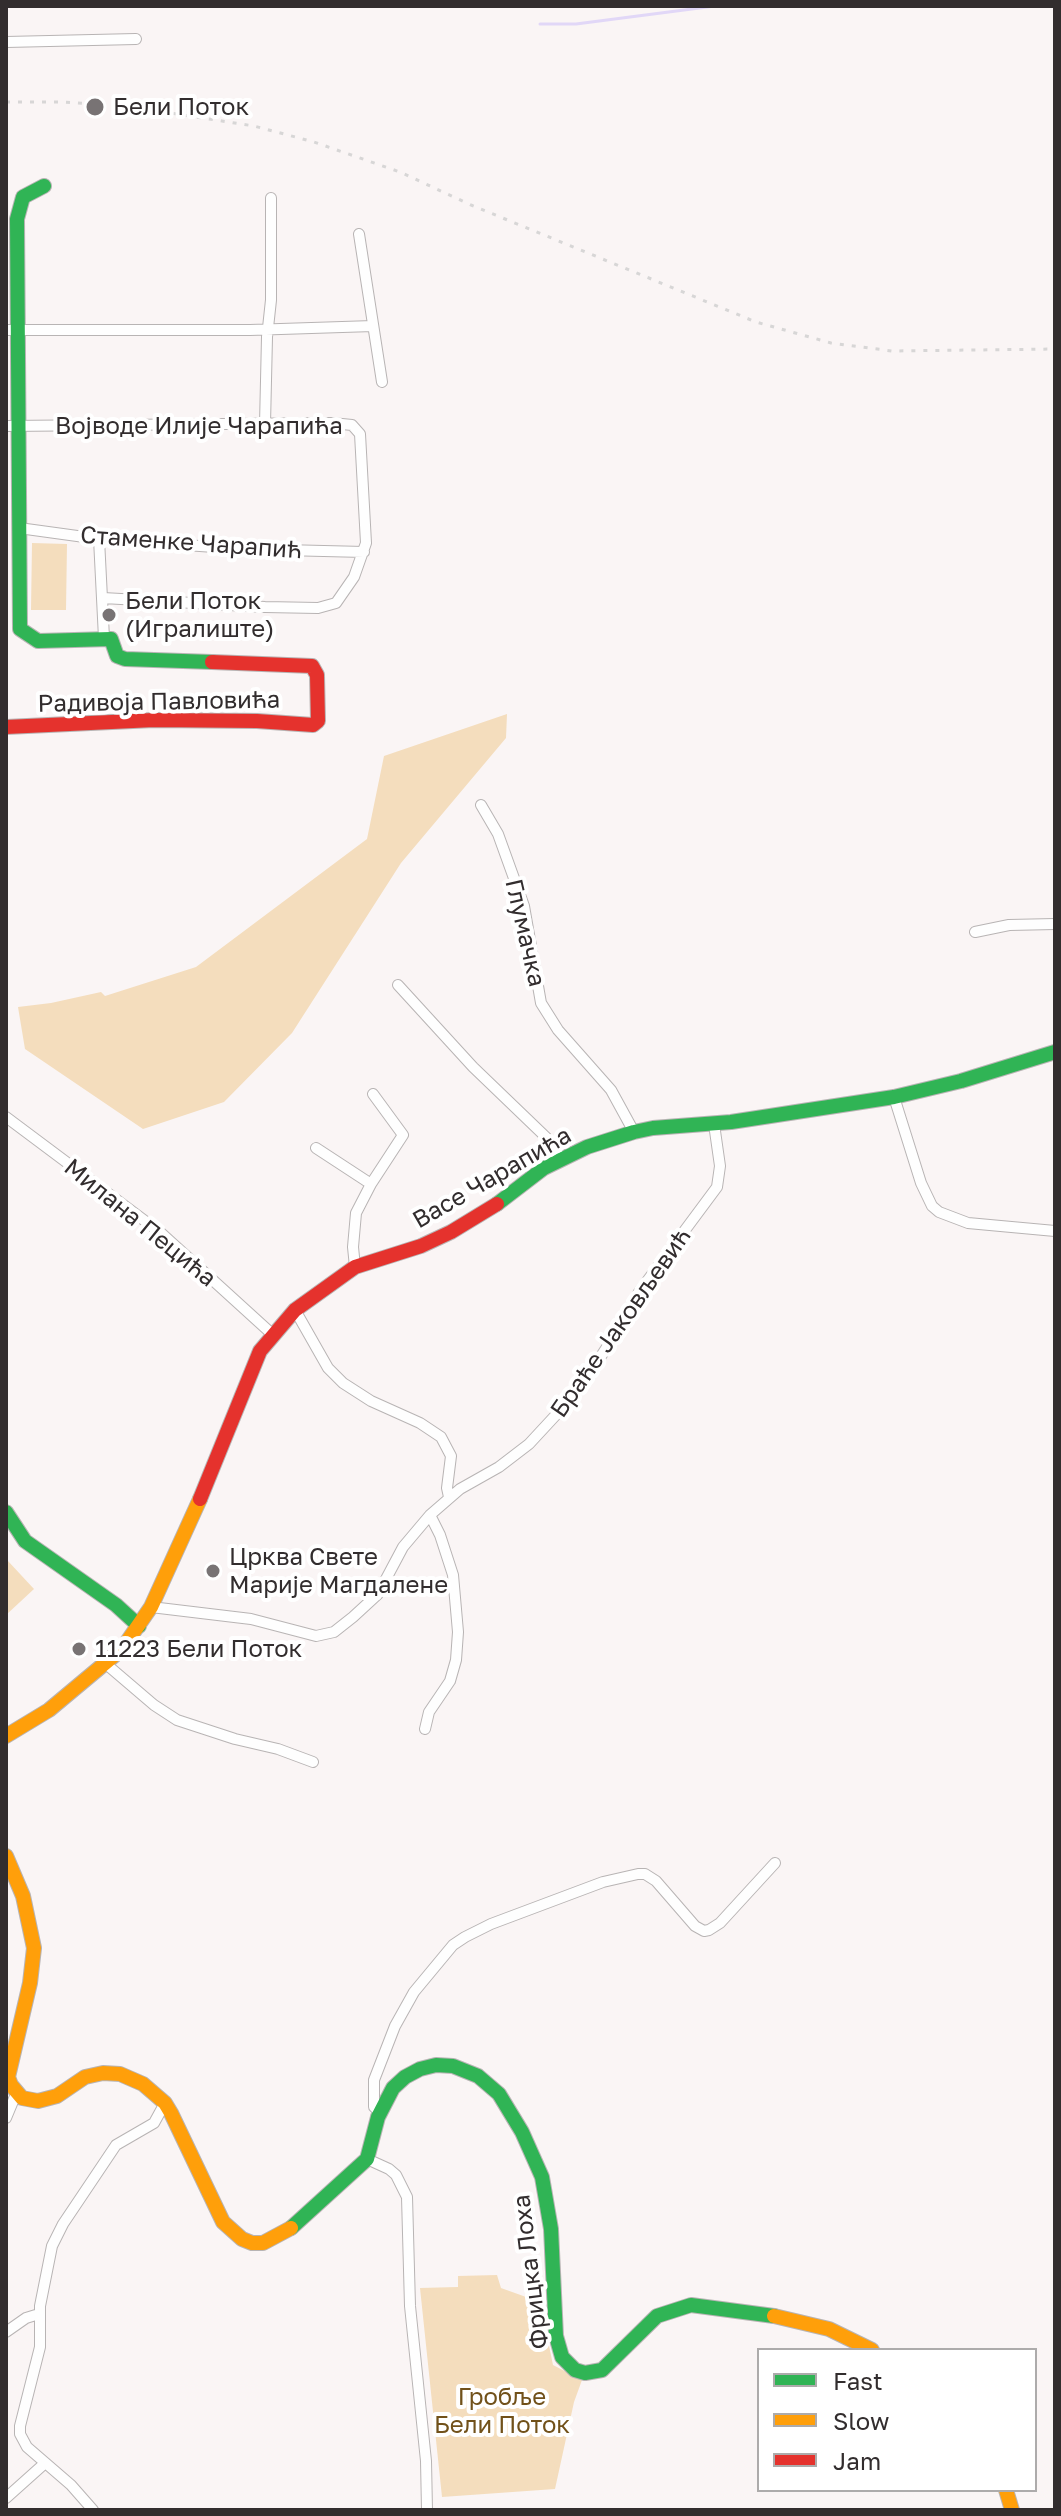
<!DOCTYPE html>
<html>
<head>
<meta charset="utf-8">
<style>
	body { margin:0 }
	#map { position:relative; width:1061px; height:2516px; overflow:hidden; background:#faf5f5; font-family:"Golos Text",sans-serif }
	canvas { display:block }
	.frame { position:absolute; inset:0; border:8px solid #322d2e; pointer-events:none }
	.legend { position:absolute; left:757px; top:2348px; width:280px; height:144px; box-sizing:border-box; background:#fff; border:2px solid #adabab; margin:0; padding:10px 14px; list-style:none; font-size:24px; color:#322d2e }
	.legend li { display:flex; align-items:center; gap:16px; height:40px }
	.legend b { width:40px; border:2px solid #adabab }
</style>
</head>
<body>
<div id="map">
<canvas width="1061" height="2516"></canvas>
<div class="frame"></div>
<ul class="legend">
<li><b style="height:10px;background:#30b455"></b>Fast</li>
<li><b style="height:10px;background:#ff9f0a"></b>Slow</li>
<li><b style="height:10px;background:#e5322d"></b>Jam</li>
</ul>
</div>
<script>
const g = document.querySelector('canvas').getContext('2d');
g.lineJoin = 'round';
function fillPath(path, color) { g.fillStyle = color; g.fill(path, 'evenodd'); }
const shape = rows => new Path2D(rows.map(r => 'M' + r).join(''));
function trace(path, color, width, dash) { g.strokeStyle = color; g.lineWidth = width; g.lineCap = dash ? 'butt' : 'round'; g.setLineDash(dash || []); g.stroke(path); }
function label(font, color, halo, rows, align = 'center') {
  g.font = font + ' "Golos Text",sans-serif'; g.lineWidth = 8; g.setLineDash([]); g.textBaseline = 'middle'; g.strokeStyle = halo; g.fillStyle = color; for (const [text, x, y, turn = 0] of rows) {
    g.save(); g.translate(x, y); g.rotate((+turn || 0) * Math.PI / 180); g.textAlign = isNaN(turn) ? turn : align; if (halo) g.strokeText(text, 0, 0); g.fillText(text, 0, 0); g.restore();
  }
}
fillPath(shape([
	[32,543,67,544,66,610,31,610],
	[507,714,506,738,401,863,292,1033,224,1102,143,1129,25,1049,18,1007,51,1003,101,992,105,996,196,967,367,839,384,756],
	[8,1561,34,1589,6,1615,6,1563],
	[497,2275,501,2288,540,2302,553,2365,582,2380,574,2402,555,2489,442,2497,420,2288,458,2287,458,2276]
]), '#f4ddbd');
trace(shape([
	[540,24,576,24,715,6]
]), '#e1d7f7', 3);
const street = shape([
	[6,42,136,39],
	[359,234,382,382],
	[6,330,250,330,373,326],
	[265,424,267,337,271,300,271,198],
	[6,426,332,423,352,425,360,434,366,543,354,577,336,603,318,608,265,607,103,598],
	[19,528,99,539,243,549,364,552],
	[99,539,104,638],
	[481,805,498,834,524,906,541,1003,558,1030,611,1090,634,1132],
	[975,932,1009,925,1055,924],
	[398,985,473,1067,551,1142,561,1159],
	[894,1097,921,1183,932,1206,939,1212,968,1223,1055,1231],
	[6,1117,161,1233,272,1334],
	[316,1148,371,1184],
	[355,1267,353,1247,356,1213,371,1184,403,1135,373,1094],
	[295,1310,328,1368,343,1383,371,1401,420,1423,441,1437,451,1456,447,1488,449,1497],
	[151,1607,251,1619,316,1636,334,1632,353,1617,378,1594,403,1547,430,1515,460,1489,499,1467,529,1444,579,1390,620,1327,639,1292,717,1187,720,1166,714,1124],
	[106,1664,154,1705,177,1720,235,1739,278,1749,313,1762],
	[425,1729,429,1712,450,1681,456,1660,458,1632,453,1575,440,1535,430,1515],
	[380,2111,374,2107,374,2080,395,2026,414,1992,453,1945,465,1937,491,1924,603,1882,638,1874,645,1874,656,1881,695,1926,704,1931,709,1930,720,1923,775,1863],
	[6,2118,16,2094],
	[367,2159,389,2169,396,2175,407,2197,410,2306,426,2461,427,2510],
	[6,2332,26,2318,39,2314],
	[6,2498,44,2464],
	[93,2510,71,2485,27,2447,20,2434,20,2426,40,2347,40,2306,52,2246,63,2224,116,2145,154,2123,165,2103]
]);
const fast = shape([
	[44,186,23,197,17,219,20,629,38,641,111,639,117,656,125,659,212,662],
	[497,1204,544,1168,587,1147,634,1132,653,1128,731,1122,894,1097,961,1081,1055,1052],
	[6,1512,25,1541,116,1605,139,1626],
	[291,2228,367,2159,378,2117,393,2088,405,2077,420,2069,436,2065,453,2066,478,2076,499,2094,522,2132,542,2177,551,2229,556,2336,562,2357,575,2370,585,2373,602,2370,657,2316,691,2305,774,2316]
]);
const slow = shape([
	[6,1736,49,1710,122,1649,151,1607,200,1499],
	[6,1856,23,1896,34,1948,30,1983,8,2077,11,2085,22,2098,38,2101,57,2096,85,2077,103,2073,120,2074,143,2084,165,2103,171,2113,223,2222,242,2239,252,2243,263,2243,291,2228],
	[774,2316,829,2329,872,2350],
	[1006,2490,1012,2510]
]);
const jam = shape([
	[6,727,154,720,257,721,313,725,318,721,317,675,312,666,212,662],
	[200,1499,260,1351,295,1310,355,1267,421,1246,451,1232,497,1204]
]);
trace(street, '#b8b4b4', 12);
trace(fast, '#b8b4b4', 16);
trace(slow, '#b8b4b4', 16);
trace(jam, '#b8b4b4', 16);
trace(street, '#fefefe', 10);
trace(fast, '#30b455', 14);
trace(slow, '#ff9f0a', 14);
trace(jam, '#e5322d', 14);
trace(shape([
	[6,102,62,102,125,106,254,126,314,142,400,172,471,205,756,322,831,343,892,351,1055,349]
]), '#d7d6d6', 3, [4, 8]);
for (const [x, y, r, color] of [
	[95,107,10,"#787374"],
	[109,615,8,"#787374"],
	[213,1571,8,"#787374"],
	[79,1649,8,"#787374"]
]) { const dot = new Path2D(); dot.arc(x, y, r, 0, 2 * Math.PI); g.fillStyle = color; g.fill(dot); trace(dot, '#fff', 3); }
label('24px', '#322d2e', '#fff', [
	["Бели Поток",113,107],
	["Бели Поток",125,601],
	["(Игралиште)",125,629],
	["Црква Свете",229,1557],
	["Марије Магдалене",229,1585],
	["11223 Бели Поток",95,1649]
], 'left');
label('24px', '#322d2e', '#fff', [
	["Војводе Илије Чарапића",199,426],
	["Стаменке Чарапић",191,543,4],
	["Радивоја Павловића",159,702,-1],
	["Глумачка",525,933,77],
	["Васе Чарапића",492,1178,-30],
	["Милана Пецића",140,1223,39],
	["Браће Јаковљевић",621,1323,-55],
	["Фрицка Лоха",531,2272,-97]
]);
label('24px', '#71511a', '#fff', [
	["Гробље",502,2397],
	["Бели Поток",502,2425]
]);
</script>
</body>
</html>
